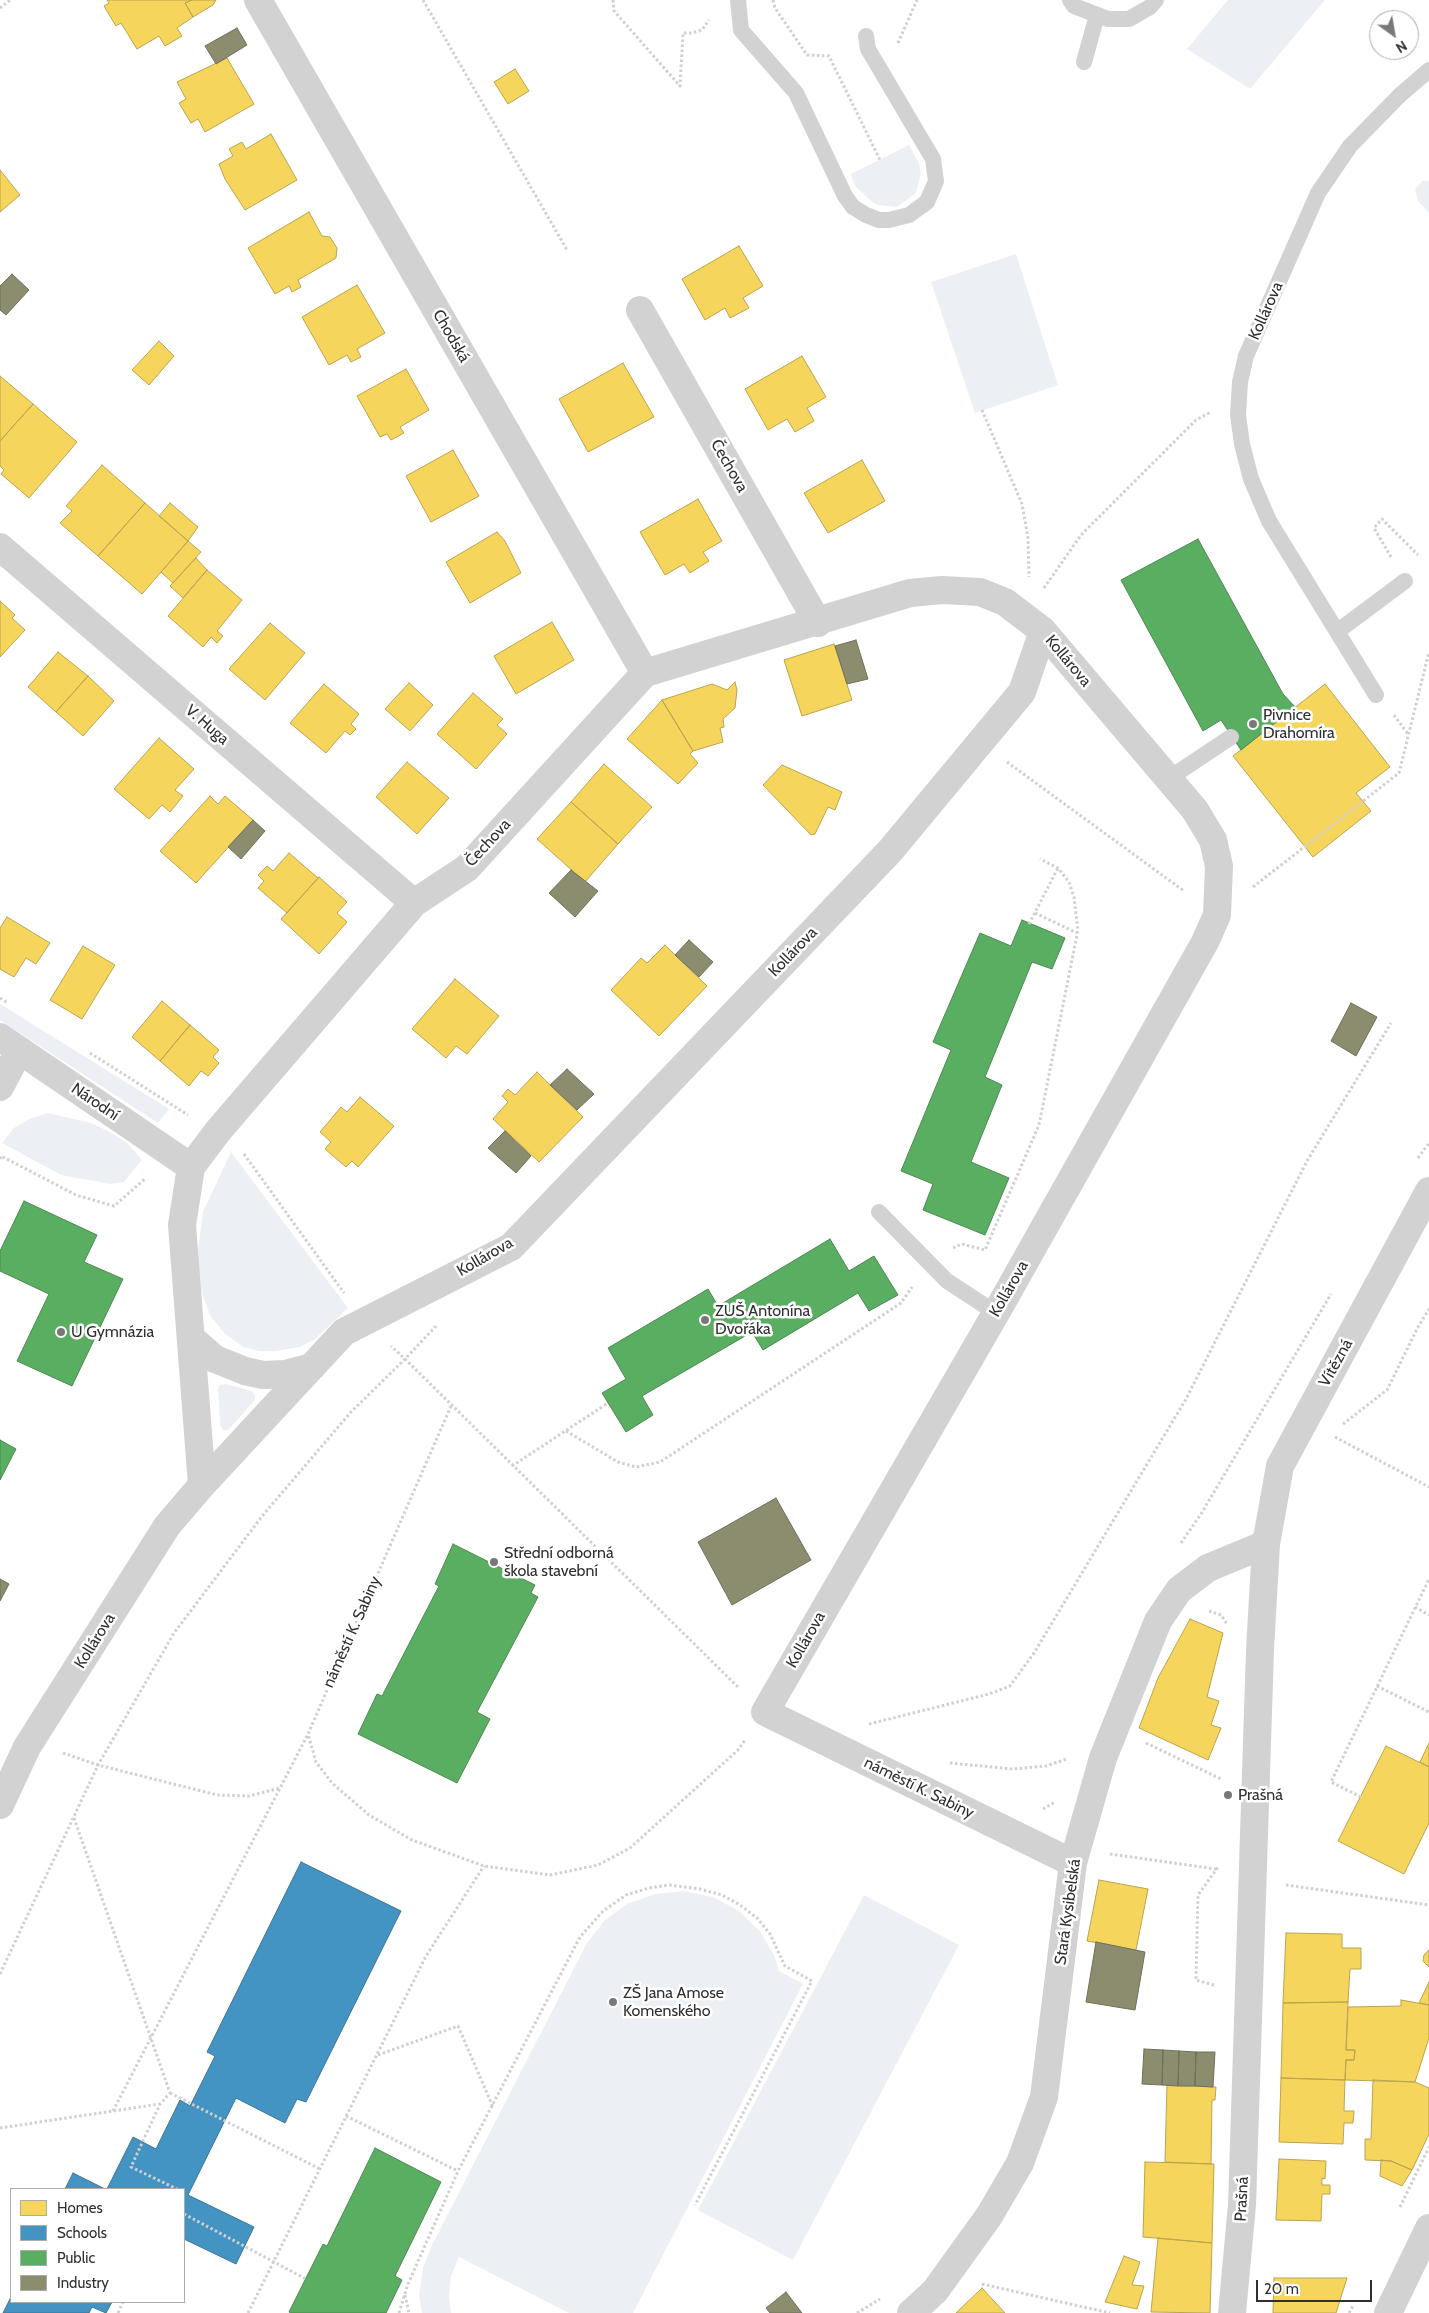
<!DOCTYPE html>
<html>
<head>
<meta charset="utf-8">
<style>
	body { margin:0 }
	#map { position:relative; width:1429px; height:2313px; overflow:hidden; background:#fff; font-family:Cabin,sans-serif }
	canvas { display:block }
	.legend { position:absolute; left:10px; top:2188px; width:175px; height:115px; box-sizing:border-box; background:#fff; border:1px solid #acacac; margin:0; padding:6px 9px; list-style:none; font-size:15px; color:#303030 }
	.legend li { display:flex; align-items:center; gap:10px; height:25px }
	.legend b { width:25px; border:1px solid #acacac }
	.north { position:absolute; left:1369px; top:10px; width:50px; height:50px; box-sizing:border-box; background:#fff; border:1px solid #acacac; border-radius:50%; rotate:148deg; font-size:14px; font-weight:700; line-height:20px; text-align:center; color:#303030 }
	.north::after { content:''; display:block; margin:auto; width:18px; height:22px; background:#787878; clip-path:polygon(50% 0,100% 100%,50% 72%,0 100%) }
	.scale { position:absolute; left:1256px; top:2280px; width:116px; height:22px; box-sizing:border-box; border:2px solid #303030; border-top:0; padding-left:6px; font-size:15px; line-height:18px; white-space:nowrap; color:#303030; -webkit-text-stroke:4px #fff; paint-order:stroke }
</style>
</head>
<body>
<div id="map">
<canvas width="1429" height="2313"></canvas>
<ul class="legend">
<li><b style="height:14px;background:#f6d55c"></b>Homes</li>
<li><b style="height:14px;background:#4393c3"></b>Schools</li>
<li><b style="height:14px;background:#5aae61"></b>Public</li>
<li><b style="height:14px;background:#8c8c6e"></b>Industry</li>
</ul>
<div class="north">N</div>
<div class="scale">20 m</div>
</div>
<script>
const g = document.querySelector('canvas').getContext('2d');
g.lineJoin = 'round';
function fillPath(path, color) { g.fillStyle = color; g.fill(path, 'evenodd'); }
const shape = rows => new Path2D(rows.map(r => 'M' + r).join(''));
function trace(path, color, width, dash) { g.strokeStyle = color; g.lineWidth = width; g.lineCap = dash ? 'butt' : 'round'; g.setLineDash(dash || []); g.stroke(path); }
function label(font, color, halo, rows, align = 'center') {
  g.font = font + ' Cabin,sans-serif'; g.lineWidth = 5; g.setLineDash([]); g.textBaseline = 'middle'; g.strokeStyle = halo; g.fillStyle = color; for (const [text, x, y, turn = 0] of rows) {
    g.save(); g.translate(x, y); g.rotate((+turn || 0) * Math.PI / 180); g.textAlign = isNaN(turn) ? turn : align; if (halo) g.strokeText(text, 0, 0); g.fillText(text, 0, 0); g.restore();
  }
}
fillPath(shape([
	[1228,0,1325,0,1250,89,1187,49],
	[909,145,919,163,921,173,916,193,897,207,877,205,871,201,855,186,851,174],
	[1422,181,1429,181,1429,213,1418,201,1415,189],
	[1016,254,1058,385,975,413,931,282],
	[0,1004,169,1109,158,1123,0,1020],
	[48,1113,91,1123,108,1131,126,1142,142,1160,124,1182,110,1184,61,1175,2,1143,14,1128,29,1119],
	[231,1152,348,1308,315,1339,300,1347,276,1351,259,1351,243,1347,224,1333,210,1315,200,1288,196,1265,203,1212],
	[226,1384,252,1391,255,1395,255,1400,228,1430,223,1430,220,1425,218,1389,220,1385],
	[684,1891,713,1897,739,1911,760,1931,775,1957,779,1971,803,1984,633,2313,569,2313,459,2257,451,2276,449,2295,451,2313,422,2313,419,2296,423,2268,432,2245,587,1943,604,1921,627,1904,655,1894],
	[864,1895,959,1945,793,2260,698,2210]
]), '#ecf0f5');
const homes = shape([
	[107,0,192,0,185,3,193,17,177,28,182,36,165,46,159,36,137,49,121,23,116,26,104,6,109,3,107,0],
	[192,0,216,0,213,5,193,17,185,3,192,0],
	[227,58,254,104,205,132,198,119,191,123,179,103,186,99,177,82,227,58],
	[515,69,529,91,508,104,494,82,515,69],
	[271,134,297,180,245,210,225,179,219,164,233,156,229,149,242,142,246,149,271,134],
	[0,170,20,195,0,212,0,170],
	[309,212,322,236,330,237,337,248,336,258,298,280,301,287,292,292,289,286,275,294,248,248,309,212],
	[739,246,763,286,743,298,749,308,730,318,725,308,705,320,682,279,739,246],
	[357,285,385,333,357,349,361,357,351,362,347,355,329,365,302,317,357,285],
	[159,341,174,356,149,385,132,370,159,341],
	[802,356,826,397,807,408,814,421,795,432,787,419,768,430,745,389,802,356],
	[623,363,654,417,588,452,559,399,623,363],
	[406,369,429,410,400,427,404,433,391,440,387,434,380,437,357,396,406,369],
	[0,376,33,404,0,441,0,376],
	[33,404,77,442,29,498,1,474,4,470,0,466,0,441,33,404],
	[453,450,479,496,431,522,406,476,453,450],
	[862,460,885,501,828,533,804,493,862,460],
	[102,465,145,503,98,556,60,523,72,511,66,506,102,465],
	[698,499,722,541,703,552,709,561,690,573,684,564,665,575,640,532,698,499],
	[145,503,188,541,142,594,98,556,145,503],
	[170,503,198,527,188,541,159,516,170,503],
	[497,532,505,541,521,573,470,603,446,562,497,532],
	[188,541,201,552,173,583,161,572,188,541],
	[196,558,207,570,183,598,170,586,196,558],
	[207,570,242,600,217,631,223,636,217,643,211,637,203,647,168,616,207,570],
	[0,601,15,615,12,618,25,630,0,657,0,601],
	[552,622,574,660,516,694,494,656,552,622],
	[270,623,305,653,265,700,229,669,270,623],
	[834,644,852,700,802,716,784,660,834,644],
	[58,652,88,676,56,712,28,687,58,652],
	[88,676,114,701,83,736,56,712,88,676],
	[735,682,737,690,735,708,723,719,724,727,720,728,723,742,693,751,662,700,712,684,727,690,735,682],
	[409,683,433,705,410,731,385,709,409,683],
	[324,684,359,714,351,724,356,729,350,735,345,731,326,753,290,723,324,684],
	[1325,684,1390,767,1356,793,1371,811,1313,857,1233,756,1325,684],
	[473,693,503,719,497,725,507,734,476,769,437,734,473,693],
	[662,700,693,751,690,754,698,763,678,784,627,739,662,700],
	[159,738,194,769,175,790,183,796,170,812,162,805,149,819,114,789,159,738],
	[407,762,449,798,417,834,376,797,407,762],
	[604,764,652,807,618,844,571,802,604,764],
	[782,765,842,792,835,810,828,807,815,834,811,835,763,785,782,765],
	[210,796,218,804,225,796,253,820,196,883,160,851,210,796],
	[571,802,618,844,585,882,537,839,571,802],
	[289,853,318,878,287,913,258,888,264,881,258,875,267,866,273,871,289,853],
	[319,877,347,902,337,913,347,922,319,954,281,919,319,877],
	[7,917,50,943,36,964,26,958,14,977,0,969,0,928,7,917],
	[665,945,707,986,659,1036,611,990,641,958,647,963,665,945],
	[83,946,115,965,82,1019,50,1000,83,946],
	[455,979,499,1016,467,1054,456,1046,446,1058,412,1029,455,979],
	[162,1001,190,1025,160,1061,132,1037,162,1001],
	[190,1025,219,1050,213,1057,219,1063,208,1076,201,1071,189,1086,160,1061,190,1025],
	[537,1072,583,1117,539,1162,493,1119,508,1102,502,1096,508,1089,515,1095,537,1072],
	[360,1097,394,1126,358,1167,352,1161,346,1167,325,1149,331,1142,320,1132,341,1107,347,1112,360,1097],
	[1190,1619,1223,1633,1207,1697,1219,1701,1211,1725,1221,1728,1208,1760,1139,1728,1158,1678,1190,1619],
	[1429,1743,1429,1767,1420,1762,1429,1743],
	[1386,1746,1429,1767,1429,1823,1404,1874,1338,1841,1386,1746],
	[1099,1880,1148,1889,1136,1950,1087,1941,1099,1880],
	[1286,1933,1342,1934,1342,1948,1361,1948,1361,1969,1350,1969,1348,2002,1283,2003,1286,1933],
	[1429,1950,1429,1967,1423,1961,1424,1955,1429,1950],
	[1429,1982,1429,2005,1419,2003,1429,1982],
	[1401,2000,1429,2005,1429,2038,1415,2082,1345,2080,1346,2060,1354,2060,1355,2050,1346,2050,1348,2007,1401,2006,1401,2000],
	[1348,2002,1346,2050,1355,2050,1354,2060,1346,2060,1345,2080,1281,2078,1283,2003,1348,2002],
	[1281,2078,1345,2080,1344,2111,1354,2111,1353,2123,1344,2123,1343,2144,1279,2142,1281,2078],
	[1373,2080,1415,2082,1429,2088,1429,2134,1412,2170,1391,2161,1365,2160,1365,2139,1371,2139,1373,2080],
	[1167,2085,1216,2087,1215,2100,1212,2100,1211,2164,1165,2162,1167,2085],
	[1279,2159,1326,2161,1325,2179,1322,2178,1322,2185,1330,2185,1330,2194,1322,2194,1321,2221,1276,2220,1279,2159],
	[1381,2160,1391,2161,1412,2170,1402,2186,1380,2176,1381,2160],
	[1145,2162,1214,2164,1212,2243,1143,2237,1145,2162],
	[1158,2238,1212,2243,1210,2313,1151,2312,1158,2238],
	[1124,2256,1140,2262,1132,2285,1144,2286,1137,2309,1105,2302,1124,2256],
	[1274,2278,1347,2278,1336,2313,1273,2313,1274,2278],
	[982,2288,1005,2313,956,2313,982,2288]
]);
fillPath(homes, '#f6d55c');
trace(homes, '#bba44f', 1);
const schools = shape([
	[301,1862,401,1911,306,2102,297,2099,285,2123,236,2098,188,2195,254,2227,236,2264,184,2239,184,2189,107,2189,133,2137,156,2149,180,2100,190,2106,215,2056,207,2052,301,1862],
	[73,2173,105,2189,65,2189,73,2173],
	[11,2297,11,2302,112,2302,106,2313,92,2307,89,2313,3,2313,11,2297]
]);
fillPath(schools, '#4393c3');
trace(schools, '#3d7597', 1);
const public = shape([
	[1198,539,1283,694,1295,707,1241,750,1221,720,1203,731,1121,580,1198,539],
	[1022,920,1065,938,1052,969,1032,962,985,1077,1002,1085,971,1162,1009,1178,985,1235,923,1210,933,1184,901,1171,951,1050,933,1042,980,933,1011,946,1022,920],
	[24,1201,97,1235,84,1262,123,1279,72,1386,17,1361,49,1294,0,1271,0,1251,24,1201],
	[830,1239,849,1271,874,1256,898,1295,869,1311,858,1293,763,1350,752,1332,642,1396,653,1415,626,1432,602,1393,626,1379,608,1348,708,1289,718,1306,830,1239],
	[0,1440,16,1449,0,1480,0,1440],
	[453,1544,535,1585,531,1593,538,1597,477,1712,490,1719,457,1783,358,1734,377,1694,382,1696,439,1586,435,1584,453,1544],
	[375,2148,441,2182,395,2276,402,2280,386,2313,291,2313,289,2312,323,2244,327,2246,375,2148]
]);
fillPath(public, '#5aae61');
trace(public, '#4d8852', 1);
const industry = shape([
	[237,28,247,45,216,64,205,46,237,28],
	[12,274,29,290,6,315,0,310,0,286,12,274],
	[856,640,868,679,847,684,835,646,856,640],
	[253,820,265,831,241,859,228,847,253,820],
	[571,870,598,891,575,917,549,893,571,870],
	[689,940,713,962,699,977,675,955,689,940],
	[1351,1003,1377,1017,1356,1056,1331,1041,1351,1003],
	[567,1069,594,1094,577,1110,550,1085,567,1069],
	[505,1131,531,1156,516,1173,488,1148,505,1131],
	[776,1498,811,1560,732,1605,698,1542,776,1498],
	[0,1579,9,1584,0,1601,0,1579],
	[1096,1942,1145,1952,1135,2010,1086,2002,1096,1942],
	[1144,2049,1163,2050,1162,2085,1142,2084,1144,2049],
	[1163,2050,1179,2051,1178,2086,1162,2085,1163,2050],
	[1179,2051,1196,2052,1195,2086,1178,2086,1179,2051],
	[1196,2052,1215,2052,1213,2087,1195,2086,1196,2052],
	[786,2292,802,2313,770,2313,766,2308,786,2292]
]);
fillPath(industry, '#8c8c6e');
trace(industry, '#70705b', 1);
trace(shape([
	[423,0,567,250],
	[613,0,614,11,680,86,683,33,692,33,702,30,709,20],
	[773,0,775,8,807,55,829,56,880,160],
	[0,8,10,0],
	[898,43,917,0],
	[982,410,1022,504,1028,538,1029,577],
	[1391,557,1374,528,1382,519,1418,555],
	[1044,588,1081,535,1196,420,1211,412],
	[1394,715,1408,734],
	[1007,762,1184,891],
	[1253,887,1399,773,1429,652],
	[1035,913,1077,933],
	[1029,924,1058,868],
	[0,998,8,1003],
	[90,1053,188,1115],
	[244,1154,344,1293],
	[1418,1158,1429,1143],
	[0,1159,1,1156,76,1195,114,1206,146,1178],
	[953,1248,962,1244,985,1250,1039,1125,1078,930,1074,897,1069,882,1058,868,1040,859],
	[436,1326,405,1359,739,1688],
	[451,1406,308,1734,316,1762,332,1783,369,1815,412,1840,484,1866,550,1875,598,1865,630,1848,738,1750,745,1740],
	[1343,1424,1387,1390,1418,1327,1429,1309],
	[566,1431,618,1462,636,1467,660,1462,901,1303,912,1287],
	[1335,1437,1429,1487],
	[512,1466,608,1403],
	[1181,1543,1201,1514,1331,1294],
	[1415,1607,1429,1615],
	[1209,1611,1221,1615,1227,1624],
	[1377,1686,1429,1712],
	[869,1724,989,1694,1010,1686,1034,1653,1186,1399,1307,1161,1391,1023],
	[1146,1743,1221,1779],
	[63,1753,98,1765,217,1795,249,1796,280,1788],
	[950,1763,1013,1769,1046,1766,1067,1759],
	[1361,1797,1331,1782,1429,1579],
	[1043,1809,1055,1802],
	[74,1818,170,2093,160,2104,131,2167,177,2189],
	[1110,1854,1216,1869],
	[1286,1885,1429,1905],
	[0,1974,98,1765,174,1633,263,1515,351,1412,405,1359,391,1346],
	[1214,1985,1196,1980,1198,1895,1218,1867],
	[378,2055,458,2026,493,2107],
	[170,2093,320,2169],
	[113,2111,308,1734],
	[346,2116,458,2171],
	[0,2128,160,2104],
	[1400,2207,1429,2147],
	[184,2214,306,2279],
	[982,2284,1110,2313],
	[405,2295,409,2313],
	[118,2313,123,2302],
	[248,2313,426,1956,484,1866],
	[399,2313,408,2284,458,2171,580,1937,603,1911,626,1895,649,1888,669,1885,700,1889,722,1895,740,1905,758,1919,770,1934,785,1966,812,1981,695,2205],
	[857,2313,880,2299],
	[1349,2313,1353,2306]
]), '#d0d0d0', 3, [2.5, 2.5]);
trace(shape([
	[738,0,741,30,796,93,845,196,853,207,866,215,879,220,889,220,909,215,927,202,936,181,933,159,868,49,866,36],
	[1070,0,1074,6,1108,19,1129,19,1150,7,1156,0],
	[1084,62,1097,15],
	[1338,631,1405,581],
	[1376,695,1269,521,1251,479,1242,444,1238,415,1240,382,1246,356,1318,193,1350,146,1400,95,1429,70],
	[1168,779,1231,737],
	[879,1212,947,1281,996,1313]
]), '#d2d2d2', 16);
trace(shape([
	[258,0,645,673],
	[640,310,818,623],
	[0,547,414,903],
	[0,1037,191,1167],
	[0,1087,19,1051],
	[191,1338,215,1359,245,1371,263,1375,285,1374,312,1367],
	[202,1485,344,1332,511,1247,890,851,1022,692,1043,631],
	[0,1805,27,1747,167,1526,202,1485,182,1225,191,1167,218,1131,414,903,467,868,645,673,910,593,942,590,980,592,1005,602,1043,631,1195,810,1213,840,1219,866,1217,915,1205,942,996,1313,765,1712,1073,1863],
	[911,2313,935,2291,989,2216,1020,2163,1044,2097,1073,1863,1103,1758,1158,1621,1179,1590,1208,1568,1266,1544]
]), '#d2d2d2', 28);
trace(shape([
	[1232,2313,1242,2205,1260,1650,1266,1544,1280,1466,1429,1191],
	[1388,2313,1429,2228]
]), '#d2d2d2', 28);
for (const [x, y, r, color] of [
	[1253,724,5,"#787878"],
	[705,1320,5,"#787878"],
	[61,1332,5,"#787878"],
	[494,1562,5,"#787878"],
	[1228,1795,5,"#787878"],
	[613,2002,5,"#787878"]
]) { const dot = new Path2D(); dot.arc(x, y, r, 0, 2 * Math.PI); g.fillStyle = color; g.fill(dot); trace(dot, '#fff', 2); }
label('16px', '#303030', '#fff', [
	["Kollárova",1266,311,-66],
	["Chodská",451,336,60],
	["Čechova",729,466,60],
	["Kollárova",1068,661,50],
	["V. Huga",207,725,41],
	["Čechova",488,843,-47],
	["Kollárova",793,952,-46],
	["Národní",95,1102,34],
	["Kollárova",485,1257,-30],
	["Kollárova",1009,1289,-60],
	["Vítězná",1336,1363,-61],
	["náměstí K. Sabiny",352,1632,-66],
	["Kollárova",806,1640,-60],
	["Kollárova",95,1641,-58],
	["náměstí K. Sabiny",919,1788,26],
	["Stará Kysibelská",1068,1912,-82],
	["Prašná",1242,2199,-87]
]);
label('16px', '#303030', '#fff', [
	["Pivnice",1263,715],
	["Drahomíra",1263,733],
	["ZUŠ Antonína",715,1311],
	["Dvořáka",715,1329],
	["U Gymnázia",71,1332],
	["Střední odborná",504,1553],
	["škola stavební",504,1571],
	["Prašná",1238,1795],
	["ZŠ Jana Amose",623,1993],
	["Komenského",623,2011]
], 'left');
</script>
</body>
</html>
